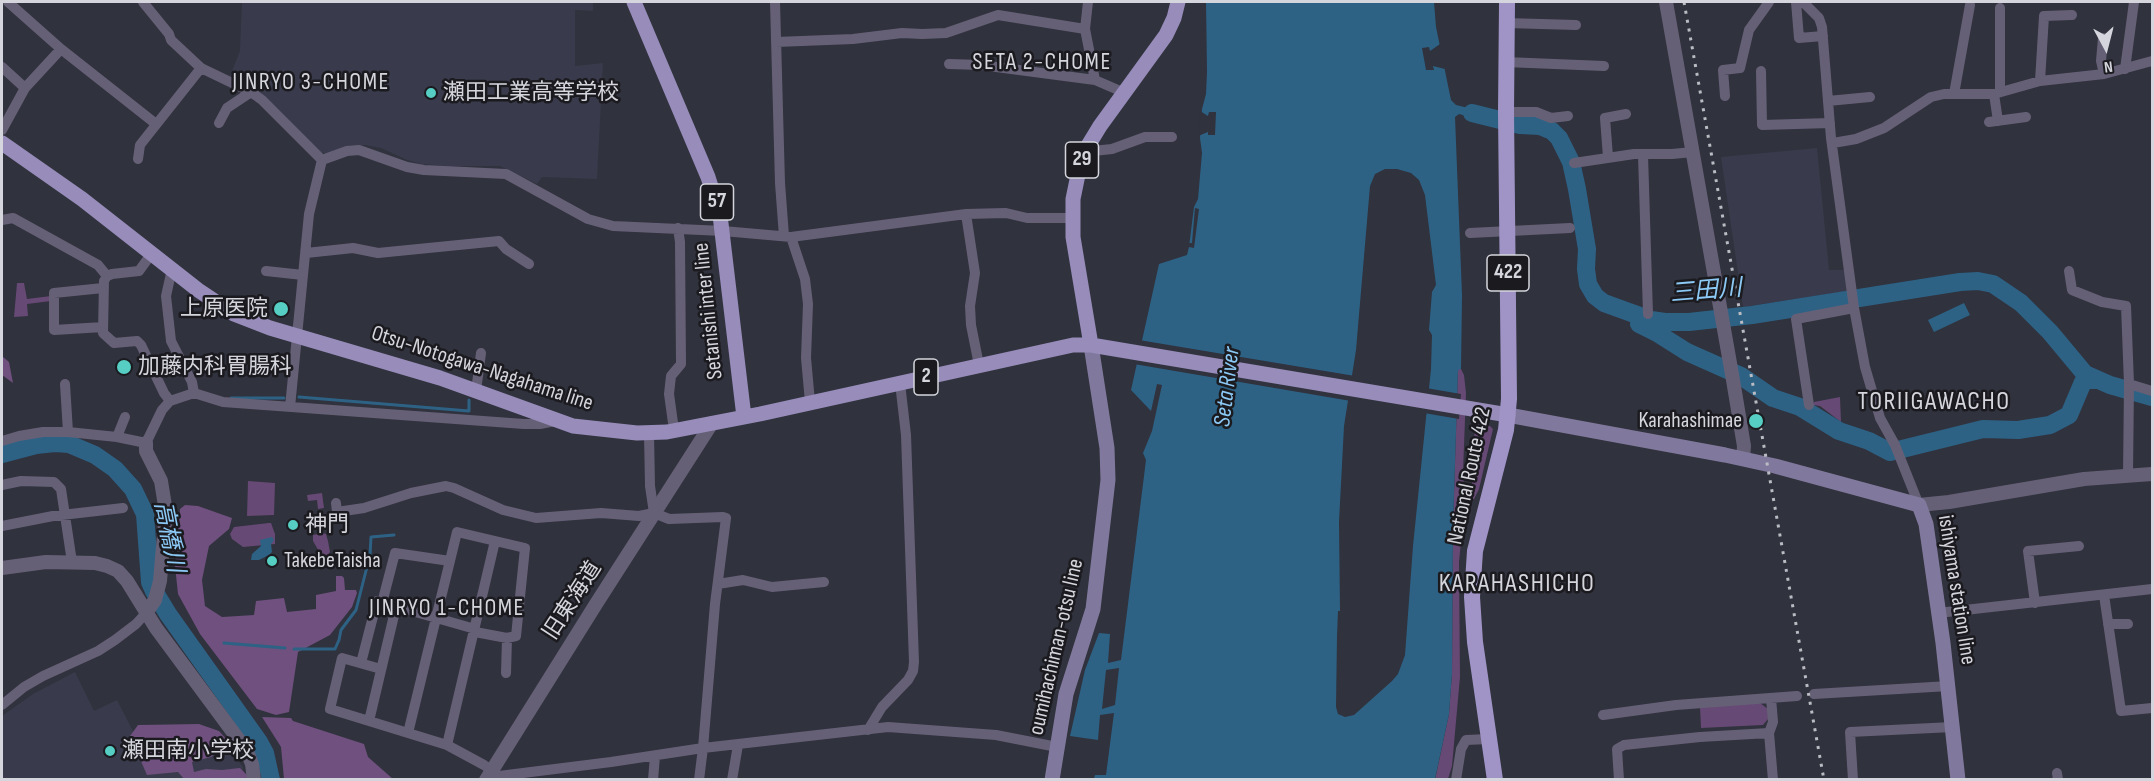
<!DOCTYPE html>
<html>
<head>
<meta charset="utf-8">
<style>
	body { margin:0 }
	#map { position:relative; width:2154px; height:781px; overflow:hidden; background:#30323d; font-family:"Sofia Sans Condensed",sans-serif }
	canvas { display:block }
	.frame { position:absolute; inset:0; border:3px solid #d5d6dd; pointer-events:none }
	.north { position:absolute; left:2076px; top:18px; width:60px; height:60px; -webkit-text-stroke:4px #1a1a1f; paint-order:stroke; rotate:173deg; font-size:16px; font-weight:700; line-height:24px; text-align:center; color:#d5d6dd }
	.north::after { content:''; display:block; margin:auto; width:21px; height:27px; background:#d5d6dd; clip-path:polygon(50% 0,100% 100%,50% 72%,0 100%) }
</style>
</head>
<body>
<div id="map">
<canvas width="2154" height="781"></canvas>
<div class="frame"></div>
<div class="north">N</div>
</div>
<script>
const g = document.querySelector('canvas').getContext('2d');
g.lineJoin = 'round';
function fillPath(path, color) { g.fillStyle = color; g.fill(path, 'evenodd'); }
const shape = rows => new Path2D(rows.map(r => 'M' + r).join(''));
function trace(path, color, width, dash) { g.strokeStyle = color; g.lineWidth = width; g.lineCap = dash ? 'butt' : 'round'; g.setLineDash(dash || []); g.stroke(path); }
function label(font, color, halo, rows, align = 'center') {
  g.font = font + ' "Sofia Sans Condensed","Noto Sans JP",sans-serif'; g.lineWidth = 5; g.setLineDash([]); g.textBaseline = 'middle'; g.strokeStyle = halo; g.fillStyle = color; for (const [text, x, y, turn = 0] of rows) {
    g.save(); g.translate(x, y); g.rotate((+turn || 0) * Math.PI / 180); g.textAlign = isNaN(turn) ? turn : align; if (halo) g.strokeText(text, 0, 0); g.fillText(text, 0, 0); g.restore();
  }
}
fillPath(shape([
	[242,2,593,2,593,11,575,10,575,66,603,63,597,179,542,177,537,184,500,166,447,166,422,164,407,160,381,148,365,145,349,146,327,154,320,152,241,82,230,76,240,51],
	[1817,148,1829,270,1846,270,1848,291,1743,307,1721,157],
	[75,672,94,711,117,700,151,766,219,735,243,767,242,779,2,780,2,716,33,694]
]), '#393b4c');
fillPath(shape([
	[17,283,24,283,27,299,51,296,51,301,27,304,28,316,14,317],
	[1458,369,1461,369,1464,375,1466,393,1463,472,1465,502,1459,562,1460,677,1452,766,1448,779,1435,780,1449,714,1452,673,1453,525],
	[1840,397,1841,422,1820,406,1814,405,1814,402],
	[1475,423,1490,426,1493,429,1479,489,1474,499,1471,500],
	[248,481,275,483,274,515,247,516],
	[322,493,324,508,318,509,317,500,308,501,307,495],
	[269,523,271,523,275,534,275,544,243,547,232,539,230,534,234,527],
	[323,533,326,534,328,541,330,552,328,555,321,555,313,541,313,535],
	[1760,703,1768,709,1769,718,1763,725,1701,728,1700,707]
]), '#664974');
fillPath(shape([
	[2,356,9,362,13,383,2,375],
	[185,505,198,506,232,518,229,529,209,546,202,580,205,606,222,617,254,615,256,601,284,598,287,612,316,609,316,595,336,591,336,576,342,576,344,578,345,590,356,590,357,593,352,607,330,635,298,652,289,712,276,715,257,709,200,634,178,594,175,566,180,509],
	[262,717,291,718,293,721,364,744,368,757,393,779,284,779,281,747],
	[199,724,219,731,229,742,211,757,192,762,194,772,206,769,222,770,240,768,248,776,248,779,184,779,178,772,147,775,130,736,138,725]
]), '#6f507e');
fillPath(shape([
	[1206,2,1434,2,1436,27,1451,100,1456,105,1493,114,1494,124,1459,114,1455,117,1462,295,1461,369,1458,370,1453,525,1452,673,1449,714,1435,779,1094,779,1095,775,1106,775,1114,713,1100,715,1098,740,1070,736,1085,670,1099,633,1110,634,1108,663,1121,660,1146,460,1143,453,1152,431,1162,385,1157,384,1151,411,1131,390,1159,264,1187,255,1189,247,1194,207,1198,199,1202,153,1200,138,1202,109,1206,94,1207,72],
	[1385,169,1397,169,1411,173,1419,180,1425,195,1436,285,1432,292,1429,330,1432,335,1431,369,1413,546,1405,655,1398,674,1392,681,1354,715,1345,717,1338,714,1336,707,1337,636,1338,611,1340,611,1339,522,1344,426,1356,350,1370,186,1375,174],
	[1119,668,1115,705,1102,709,1106,670],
	[1964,303,1970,315,1934,332,1928,320],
	[272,537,274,540,271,544,272,552,269,555,259,560,251,560,252,554,261,546,260,540]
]), '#2d6285');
fillPath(shape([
	[1440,44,1445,69,1433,66,1434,70,1426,70,1422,48,1429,47,1430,51],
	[1200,111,1208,116,1209,112,1216,112,1215,135,1208,135,1208,132,1198,136],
	[1195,208,1199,209,1194,248,1189,247,1189,243,1192,243],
	[1139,340,1355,376,1351,401,1134,364],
	[1426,388,1461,394,1459,419,1424,413]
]), '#30323d');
trace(shape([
	[299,397,469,411,469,400],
	[231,398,284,398],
	[224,643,285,648],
	[294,649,335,649,339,640,341,630,356,610,370,555,371,537,394,535]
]), '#2d6285', 3);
trace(shape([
	[1472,113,1520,125,1540,126,1552,131,1559,138,1571,162,1577,189,1587,249,1586,269,1588,284,1595,296,1604,303,1651,320,1665,322,1689,322,1752,315,1960,282,1978,281,1993,284,2021,303,2050,332,2085,374,2110,385,2152,397],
	[1639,324,1657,333,1687,352,1741,376,1773,398,1800,407,1839,431,1869,441,1890,452,1983,429,2018,430,2050,425,2069,415,2083,382,2087,380,2099,380],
	[2,454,36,445,55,443,69,444,95,455,115,469,133,489,145,514,150,582,154,591,168,614,259,742,265,753,271,780]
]), '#2d6285', 18);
trace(shape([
	[8,2,61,49,156,124],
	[143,2,169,34,171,40,201,68,251,92,262,100,322,160],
	[775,2,780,183,784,236],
	[1796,2,1799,38,1823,36],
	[1803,2,1819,18,1822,27,1831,138,1854,308,1865,367,1880,418,1895,445,1919,505],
	[1506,23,1576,25],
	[1085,29,1088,2],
	[2103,38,2101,61,2104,74],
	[776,42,853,39,902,33,922,34,946,33,998,15,1085,29,1095,80],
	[1505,62,1604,66],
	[949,64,981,65,1095,80,1125,93],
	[2,67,25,88],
	[2125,69,2134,2],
	[1761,71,1762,125,1830,123],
	[2040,81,2044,16,2072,15],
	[2000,92,2000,8],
	[1954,94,1970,5],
	[1994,94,1998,121],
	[1725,96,1723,70,1740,68,1749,30,1769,2],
	[1828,101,1870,97],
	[1506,112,1536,112,1551,118,1568,116],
	[1989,122,2026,117],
	[219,123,227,108,251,92],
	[2,130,25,88,61,49],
	[1833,143,1856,139,1884,128,1931,97,1944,94,1994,94,2040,81,2104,74,2152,61],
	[1086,149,1093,151,1112,149,1145,137,1172,137],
	[1643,155,1648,314],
	[1608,157,1605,118,1626,114],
	[138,159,140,145,201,68],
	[322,160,347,151,359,150,407,167,424,170,506,174,588,219,613,226,723,231,791,237,966,214,1006,213,1027,218,1072,218],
	[1574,163,1634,154,1672,154,1693,152],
	[966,214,975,273,970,306,971,325,979,365],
	[2,220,13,218,98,265,107,276],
	[1470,233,1570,228],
	[791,237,805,279,808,304,806,358,810,402],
	[152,253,139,271,112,274,107,276,104,281,103,333,114,343,137,341,141,345,164,393,170,401],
	[306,253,353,248,378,253,499,241,506,249,529,264],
	[266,271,303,275],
	[2069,271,2072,290,2102,302,2126,306,2129,384,2128,475],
	[103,288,54,293,54,330,103,327],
	[65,384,68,432],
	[2129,384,2152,391],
	[476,391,481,353],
	[194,393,223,402,524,424,540,424,555,421],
	[1809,405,1796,319,1854,308],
	[290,407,309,214,322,160],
	[674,430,669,394,671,376,681,364,680,242,678,228],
	[649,434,650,486,654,513],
	[117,437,125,417],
	[2,441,19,436,43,432,68,432,117,437,146,443,162,410,170,401,194,393,192,382,171,341,166,296,172,269],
	[2,485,21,481,54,482,61,489,72,562],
	[336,503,337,512,364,508,411,493,446,486,454,488,503,510,536,518,601,513,639,516,654,513,669,519,723,517,726,518,715,604,703,748,699,780],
	[2,526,53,516,123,508],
	[718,584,743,580,772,587,824,582],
	[2104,595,2121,711,2152,708],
	[382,603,395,553,450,561],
	[2035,603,2028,551,2079,546],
	[1938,613,2152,589],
	[2108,624,2128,624],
	[361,663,377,601,475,629],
	[381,669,342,658,330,709,447,745,484,765,499,776,611,762,703,748,888,727,996,735,1057,747],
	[506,673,507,638],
	[1814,694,1949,686],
	[2,705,24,687,43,676,98,651,115,640,136,624,146,613],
	[1603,715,1676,705,1797,696],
	[369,721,396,607],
	[868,730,882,707,908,680,913,671,914,662,906,435,900,383],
	[408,733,457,532,525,548,516,636,507,638,475,632],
	[1769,733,1773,722,1771,698],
	[447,745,495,541],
	[2057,773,2058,780],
	[653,780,655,756],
	[732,780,738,745],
	[1456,780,1461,749,1466,740,1489,739],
	[1619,780,1617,749,1624,745,1700,737,1769,733,1773,780],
	[1853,780,1850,732,1953,727]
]), '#666077', 10);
trace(shape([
	[1666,2,1733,380,1744,446,1743,459],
	[146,443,146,451,161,481,166,512,160,581,155,600,146,613],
	[1919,505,1949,502,2084,479,2152,474],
	[2,568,46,562,95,563,107,566,118,571,127,581,156,628,247,751,252,764,254,780],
	[486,780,596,604,712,423]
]), '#666077', 14);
trace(shape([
	[1508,415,1725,455,1775,466,1919,505,1926,524,1943,643,1958,780],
	[1052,780,1066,694,1093,609,1108,480,1107,448,1091,345]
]), '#81799d', 15);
trace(shape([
	[634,2,708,177,720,215,744,417],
	[2,143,82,199,198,290,234,314,270,328,440,378,573,426,637,433,667,432,760,414,1073,345,1091,345,1508,415],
	[1091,345,1073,237,1073,199,1080,165,1086,149,1100,126,1166,35,1174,18,1178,2]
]), '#978cba', 15);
trace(shape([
	[1495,780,1475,642,1472,597,1475,551,1506,430,1509,399,1506,112,1507,2]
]), '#a094c7', 16);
trace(shape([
	[1684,2,1824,780]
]), '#babbc3', 3, [3, 6]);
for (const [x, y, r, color] of [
	[431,93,6,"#56cec3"],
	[281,309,8,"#56cec3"],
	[124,367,8,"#56cec3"],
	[1756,421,8,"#56cec3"],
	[293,525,6,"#56cec3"],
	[272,561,6,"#56cec3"],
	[110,751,6,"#56cec3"]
]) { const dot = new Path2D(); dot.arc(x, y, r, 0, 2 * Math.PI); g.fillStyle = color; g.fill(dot); trace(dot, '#1a1a1f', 2); }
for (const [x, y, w] of [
	[1082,160,33],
	[717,202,33],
	[1508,273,42],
	[926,377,24]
]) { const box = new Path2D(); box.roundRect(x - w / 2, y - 18, w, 36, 4.5); g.fillStyle = '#1a1a1f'; g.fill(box); trace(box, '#d5d6dd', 1.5); }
label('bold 21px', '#d5d6dd', null, [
	["29",1082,160],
	["57",717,202],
	["422",1508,273],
	["2",926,377]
]);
label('22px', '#d5d6dd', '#1a1a1f', [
	["瀬田工業高等学校",443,93],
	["上原医院",268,309,"right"],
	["加藤内科胃腸科",138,367],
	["Karahashimae",1742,421,"right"],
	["神門",305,525],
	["TakebeTaisha",284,561],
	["瀬田南小学校",122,751]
], 'left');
label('22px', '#d5d6dd', '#1a1a1f', [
	["Setanishi inter line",709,311,-96],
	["Otsu-Notogawa-Nagahama line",482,369,18],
	["National Route 422",1470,476,-78],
	["ishiyama station line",1956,590,81],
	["旧東海道",573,601,-57],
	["oumihachiman-otsu line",1057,647,-77]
]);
g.letterSpacing = '1.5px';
label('24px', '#d5d6dd', '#1a1a1f', [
	["SETA 2-CHOME",1042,63],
	["JINRYO 3-CHOME",311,83],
	["JINRYO 1-CHOME",447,609]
]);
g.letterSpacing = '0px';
label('italic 24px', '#8cc9f5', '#1a1a1f', [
	["三田川",1706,292,-5],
	["Seta River",1228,387,-83],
	["高橋川",168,537,79]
]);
g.letterSpacing = '1.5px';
label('26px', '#d5d6dd', '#1a1a1f', [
	["TORIIGAWACHO",1934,402],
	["KARAHASHICHO",1517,584]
]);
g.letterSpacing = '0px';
</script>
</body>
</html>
